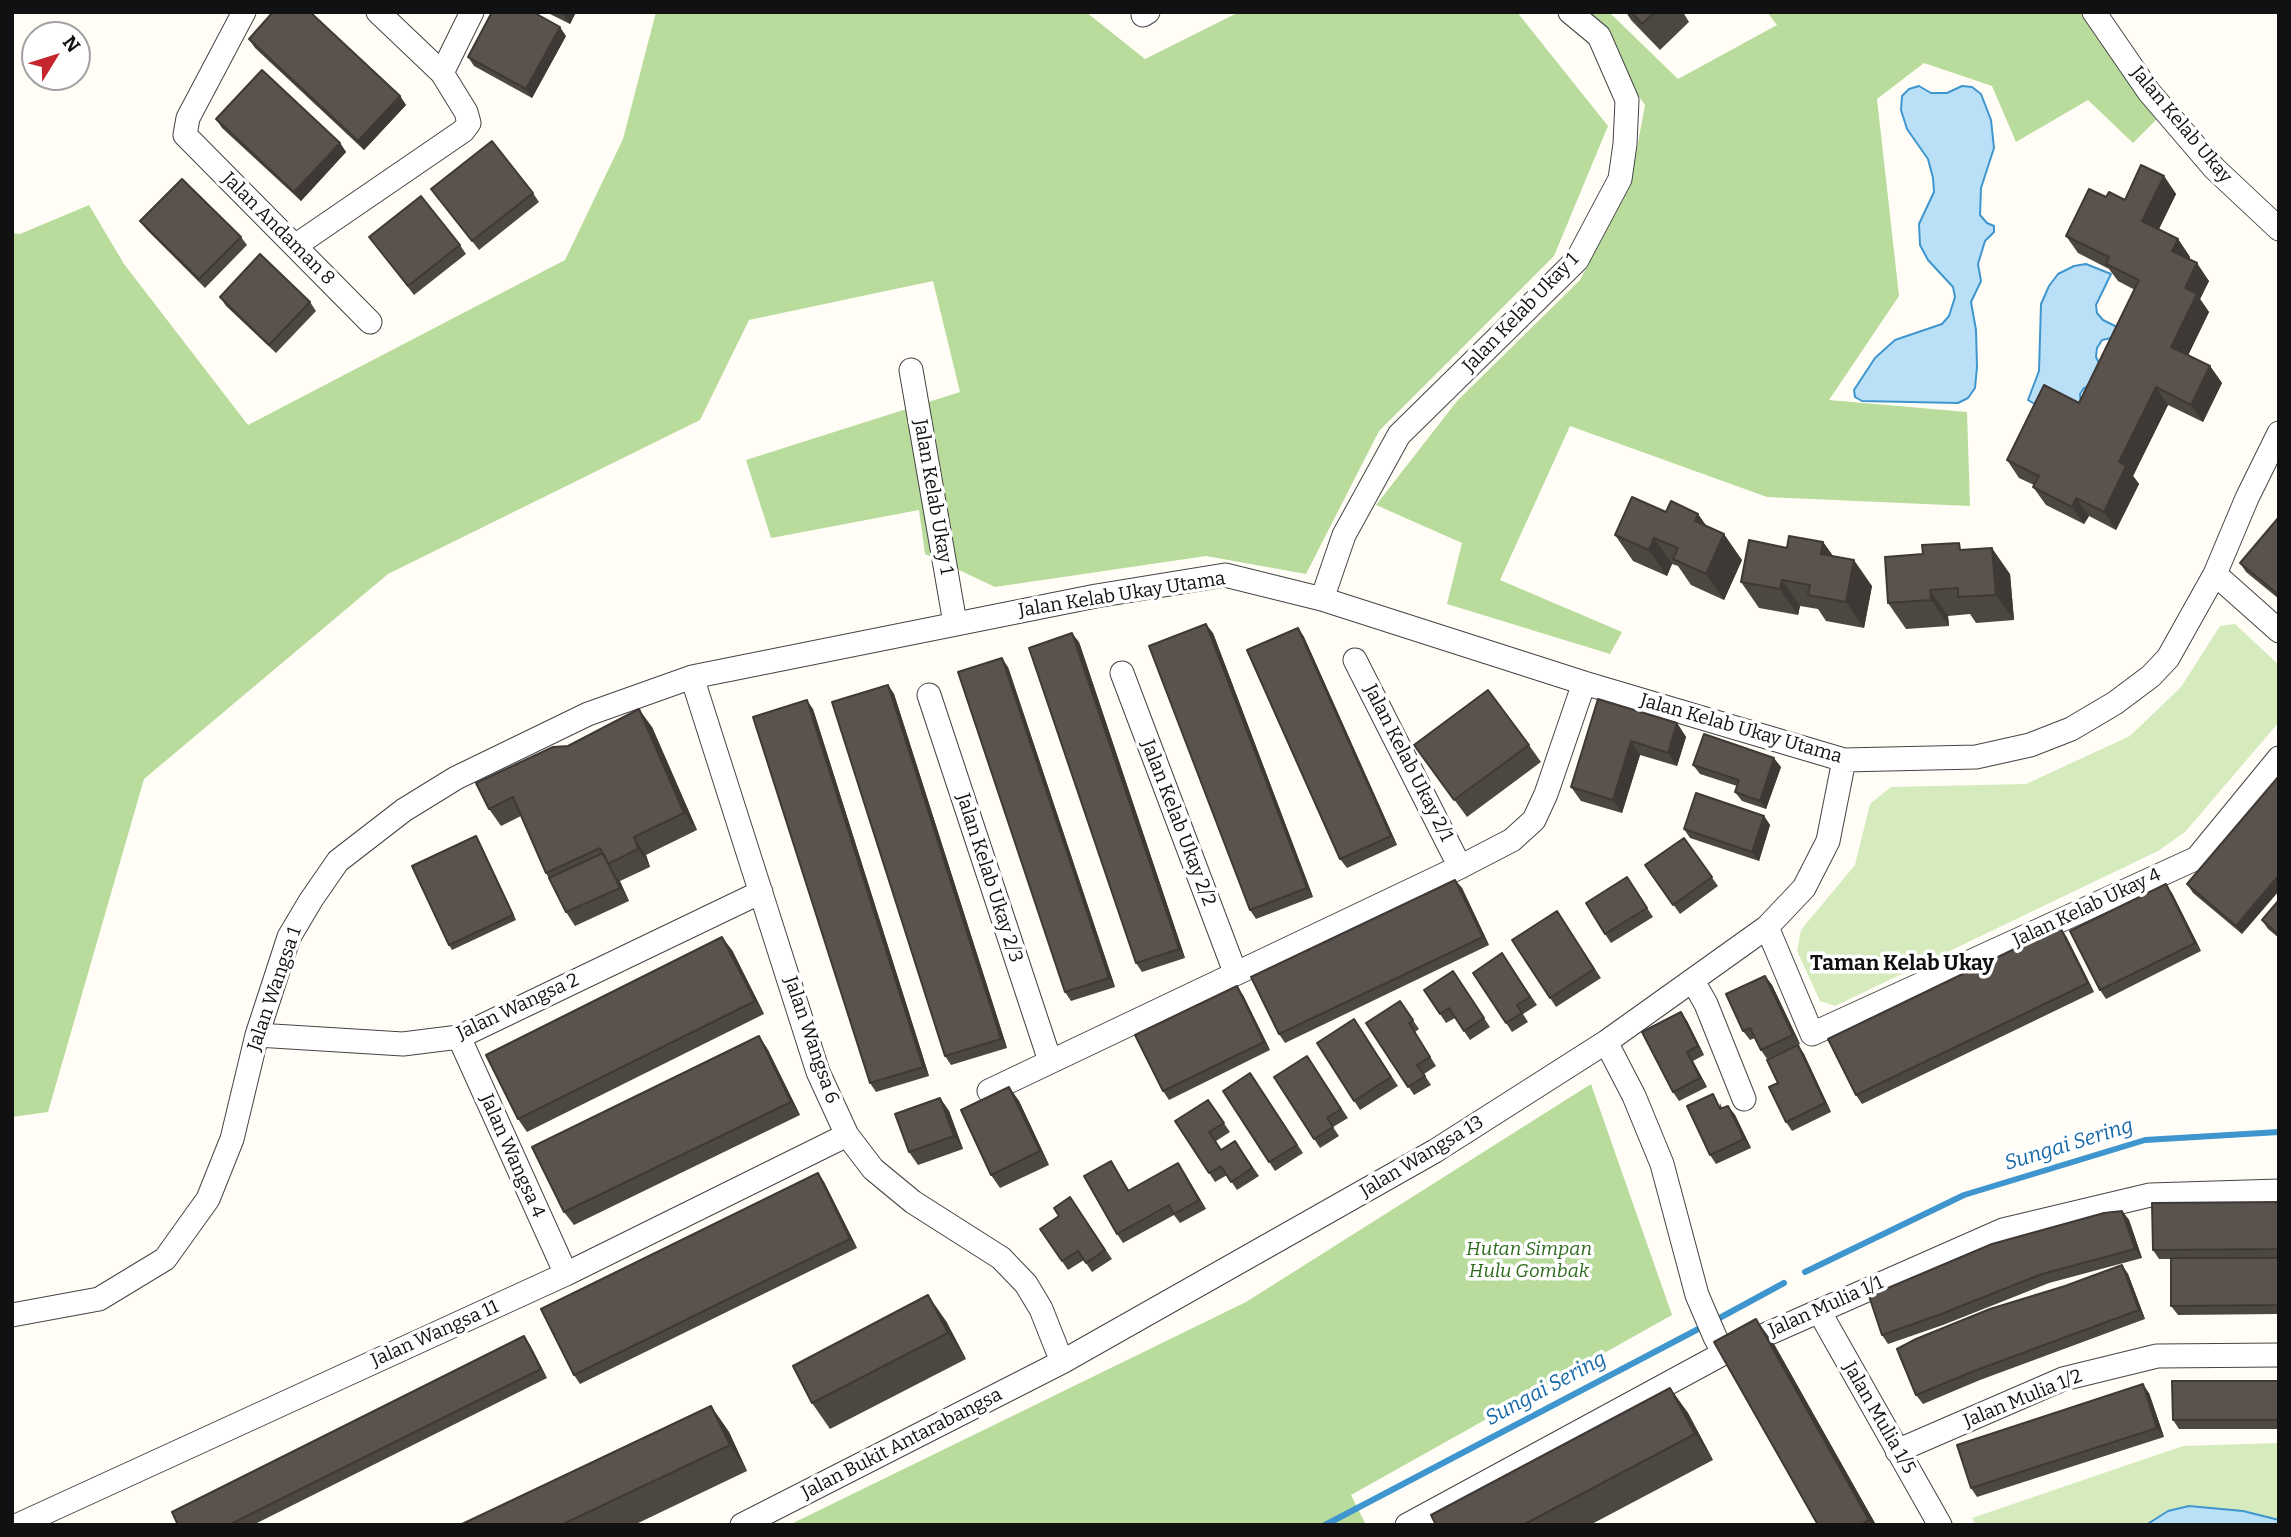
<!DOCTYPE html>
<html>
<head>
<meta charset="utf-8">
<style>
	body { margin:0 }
	#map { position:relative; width:2291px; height:1537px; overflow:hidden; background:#fffdf5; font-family:Bitter,serif }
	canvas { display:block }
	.frame { position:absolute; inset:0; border:14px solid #111; pointer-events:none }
	.north { position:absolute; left:21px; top:21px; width:70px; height:70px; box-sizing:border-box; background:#fff; border:2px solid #a0a0a0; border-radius:50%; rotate:52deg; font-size:19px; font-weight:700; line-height:28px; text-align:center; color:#111 }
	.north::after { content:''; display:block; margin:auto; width:24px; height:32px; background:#c4262e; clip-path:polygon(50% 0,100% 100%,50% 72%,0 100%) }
</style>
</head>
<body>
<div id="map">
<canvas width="2291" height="1537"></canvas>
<div class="frame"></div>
<div class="north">N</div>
</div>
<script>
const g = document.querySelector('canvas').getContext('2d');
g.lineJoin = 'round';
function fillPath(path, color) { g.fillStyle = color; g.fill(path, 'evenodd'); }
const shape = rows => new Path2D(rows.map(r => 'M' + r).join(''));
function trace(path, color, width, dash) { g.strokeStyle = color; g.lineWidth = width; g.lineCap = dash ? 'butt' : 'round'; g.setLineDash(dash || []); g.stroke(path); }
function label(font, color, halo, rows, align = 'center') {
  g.font = font + ' Bitter,serif'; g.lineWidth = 7; g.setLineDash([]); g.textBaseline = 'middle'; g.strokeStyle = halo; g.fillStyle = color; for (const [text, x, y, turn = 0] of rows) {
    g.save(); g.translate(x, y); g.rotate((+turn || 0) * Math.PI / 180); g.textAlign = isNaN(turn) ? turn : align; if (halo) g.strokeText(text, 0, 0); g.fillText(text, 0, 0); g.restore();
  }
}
fillPath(shape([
	[2235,624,2279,665,2279,722,2185,832,2158,851,1835,1006,1820,1001,1797,951,1801,930,1855,865,1870,804,1891,787,2026,784,2130,736,2181,687,2220,626],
	[2279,1443,2279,1525,1976,1525,1972,1518,2183,1446]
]), '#d5ebbd');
fillPath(shape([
	[656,12,1086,12,1145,59,1239,12,1517,12,1608,126,1554,256,1379,431,1306,574,1206,556,995,587,925,554,919,510,771,538,746,460,960,392,933,281,749,320,700,420,388,574,144,779,48,1112,12,1117,12,233,20,234,89,205,124,264,248,425,565,260,623,139],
	[1574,12,1609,12,1678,79,1777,25,1767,12,2080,12,2157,119,2133,143,2088,100,2016,142,1992,86,1924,63,1877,99,1899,296,1829,400,1967,412,1970,506,1767,497,1570,426,1500,580,1622,632,1610,654,1447,604,1462,543,1376,505,1457,401,1580,280,1630,186,1645,105],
	[1591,1084,1672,1315,1351,1495,1366,1525,789,1525,1246,1302]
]), '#b9dc9c');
const water = shape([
	[1919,86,1931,93,1947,93,1962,86,1972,87,1981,94,1991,120,1994,148,1981,188,1980,215,1987,223,1994,226,1994,232,1985,241,1978,264,1981,281,1971,302,1976,330,1977,367,1975,388,1968,398,1958,403,1862,401,1855,397,1854,390,1875,358,1895,340,1942,324,1949,316,1955,297,1953,287,1928,260,1920,245,1919,224,1934,192,1933,178,1928,159,1907,129,1901,110,1902,96,1909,89,1919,86],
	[2086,264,2111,274,2096,305,2097,313,2103,320,2119,328,2116,337,2102,340,2097,348,2096,357,2100,365,2091,386,2084,388,2080,394,2081,404,2046,411,2028,400,2039,371,2041,304,2049,286,2058,274,2074,266,2086,264],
	[2189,1506,2243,1511,2279,1520,2279,1525,2146,1525,2168,1511,2189,1506]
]);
fillPath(water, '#b9e0f7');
trace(water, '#3f96cf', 2);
trace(shape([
	[1805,1272,1964,1195,2145,1140,2279,1132],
	[1714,1321,1784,1283],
	[1325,1525,1704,1326]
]), '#3f96cf', 6);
const street = shape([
	[244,12,188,118,185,135,370,322],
	[2094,12,2149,92,2214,168,2279,229],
	[1143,15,1148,12],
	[442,73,472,12],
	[295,246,463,131,469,123,466,112,442,73,378,12],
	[911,370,955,623],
	[2215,574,2279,631],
	[1322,599,1344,535,1399,435,1577,260,1620,179,1625,144,1627,100,1599,36,1570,12],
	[1355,660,1460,867],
	[1122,673,1235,972],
	[692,677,818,1072,847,1135,873,1169,913,1202,1001,1258,1026,1284,1041,1309,1062,1362],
	[929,695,1050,1061],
	[1767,927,1812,1034,2197,858,2279,758],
	[1693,981,1706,1004,1744,1099],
	[257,1035,403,1044,459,1037,761,892],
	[459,1037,566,1274],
	[1606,1042,1634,1096,1662,1164,1697,1295,1715,1337,1724,1353],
	[989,1091,1460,867,1512,840,1534,820,1546,794,1584,683],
	[1819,1311,1940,1525],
	[12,1315,99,1299,165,1259,208,1199,232,1139,257,1035,289,937,311,900,338,861,404,810,456,778,588,714,692,677,1096,596,1225,575,1322,599,1584,683,1844,760,1976,757,2030,745,2071,729,2115,703,2151,676,2168,658,2215,574,2247,498,2279,433],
	[1897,1451,2063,1379,2157,1356,2279,1355],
	[18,1525,566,1274,847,1135],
	[742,1525,1062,1362,1435,1151,1606,1042,1767,927,1804,888,1828,841,1844,760],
	[1407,1525,1724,1353,2003,1230,2150,1195,2279,1191]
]);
trace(street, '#444', 25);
trace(street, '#fff', 23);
fillPath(shape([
	[546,12,576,12,570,24],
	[1626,12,1683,12,1689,22,1660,50,1631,20],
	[566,36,532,98,474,66,468,57],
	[249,39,400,96,406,105,364,150,255,48],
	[216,119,340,143,346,152,301,201,222,128],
	[2164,176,2176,194,2159,229,2178,239,2190,257,2189,259,2209,281,2200,299,2209,312,2188,355,2210,366,2222,383,2203,422,2168,405,2133,476,2139,484,2116,530,2089,516,2084,524,2046,505,2033,487,2034,485,2019,478,2007,460,2079,403,2135,290,2118,281,2109,269,2078,253,2066,236,2106,197,2125,200],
	[431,189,533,193,539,202,479,250],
	[140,221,241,237,247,245,205,288,147,230],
	[369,237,460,245,466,254,414,295],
	[220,297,310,302,316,311,276,353,226,306],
	[1666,512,1707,527,1742,560,1724,600,1691,585,1678,566,1672,564,1667,576,1633,561,1615,535],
	[2279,517,2279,599,2246,572,2240,563],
	[1823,542,1833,556,1872,586,1864,628,1826,621,1818,609,1800,606,1798,615,1759,608,1741,582,1787,548],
	[1964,550,2010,574,2014,620,1976,623,1970,614,1948,616,1949,626,1906,629,1888,603,1923,554],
	[1298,628,1304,637,1397,845,1347,868,1340,859],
	[1213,633,1313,897,1256,919,1250,910],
	[1079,642,1185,958,1142,972,1136,963],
	[1008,667,1115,987,1071,1001,1065,992],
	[888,685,894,694,1007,1048,951,1065,945,1056],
	[1598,699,1677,723,1686,737,1677,766,1640,755,1622,813,1581,801,1571,787],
	[813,709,929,1076,876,1092,870,1083],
	[652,727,697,830,646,855,650,867,620,881,629,901,575,926,566,912,546,873,521,816,501,826,489,809,568,746],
	[1414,745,1529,745,1541,762,1467,817],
	[1693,765,1781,767,1766,809,1742,801,1735,792,1737,786,1700,774],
	[2279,776,2242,934,2193,893,2187,884],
	[1764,816,1770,825,1759,861,1690,838,1684,829],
	[1684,838,1718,886,1680,914,1645,865],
	[479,841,516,920,452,950,449,945],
	[1627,877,1653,917,1611,943,1605,934],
	[1455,880,1462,888,1489,945,1285,1043,1279,1034],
	[2172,893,2201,951,2106,999,2100,990],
	[2279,900,2279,938,2268,929,2262,920],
	[1557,911,1601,978,1556,1007,1512,940],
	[2066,936,2094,992,1862,1104,1856,1095],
	[732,950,764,1014,527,1132,518,1119],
	[1502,953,1537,1005,1523,1014,1528,1022,1512,1032,1473,973],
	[1453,971,1490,1027,1470,1040,1455,1018,1446,1023,1424,990],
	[1765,976,1772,985,1800,1044,1767,1059,1761,1050,1755,1038,1750,1040,1743,1031],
	[1243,995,1270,1050,1169,1100,1163,1091],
	[1400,1001,1419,1029,1415,1032,1436,1066,1424,1074,1431,1085,1414,1095,1366,1023],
	[1681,1012,1687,1021,1704,1055,1693,1061,1707,1087,1679,1101,1673,1092],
	[1354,1019,1398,1086,1360,1110,1317,1043],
	[759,1036,768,1050,800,1115,574,1225,564,1212],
	[1798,1045,1804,1054,1831,1112,1792,1131,1786,1122],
	[1307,1056,1348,1118,1333,1127,1339,1136,1320,1148,1274,1077],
	[1250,1073,1303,1153,1275,1171,1223,1091],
	[1009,1087,1019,1101,1049,1165,1000,1188,991,1175],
	[940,1098,949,1111,963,1149,918,1165,909,1152],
	[1208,1100,1230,1132,1216,1141,1221,1150,1235,1141,1259,1176,1237,1190,1227,1175,1215,1182,1175,1121],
	[1720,1103,1722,1108,1728,1106,1735,1115,1751,1148,1716,1164,1710,1155],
	[1111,1161,1129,1190,1184,1172,1206,1209,1180,1223,1174,1215,1123,1243,1117,1234],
	[818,1173,824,1182,857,1248,580,1384,574,1375],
	[1070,1197,1112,1259,1092,1272,1084,1260,1068,1270,1040,1229,1059,1216],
	[2279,1202,2279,1314,2178,1315,2171,1306,2171,1259,2159,1259,2153,1250],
	[2122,1211,2129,1220,2142,1258,2049,1283,1943,1325,1888,1344,1882,1335],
	[2122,1265,2128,1274,2145,1319,1980,1380,1923,1404,1916,1395,2065,1286],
	[946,1321,966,1359,830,1429,812,1403],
	[524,1336,530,1345,547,1378,253,1525,178,1525],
	[1774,1344,1876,1525,1818,1525],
	[2279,1381,2279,1429,2179,1429,2173,1420],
	[1670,1388,1688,1413,1713,1460,1590,1525,1436,1525],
	[2149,1393,2164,1437,1977,1497,1971,1488],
	[711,1406,729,1432,747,1471,634,1525,460,1525]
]), '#4d4742');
fillPath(shape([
	[565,12,576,12,570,24,563,15],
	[560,27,566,36,532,98,526,89],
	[400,96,406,105,364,150,358,141],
	[340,143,346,152,301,201,294,192],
	[2164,176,2176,194,2154,239,2142,221],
	[2178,239,2190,257,2184,268,2172,251],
	[2197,263,2209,281,2200,299,2209,312,2184,364,2171,347,2185,288],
	[2210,366,2222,383,2203,422,2191,405],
	[2156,387,2168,405,2133,476,2139,484,2116,530,2104,512,2119,462],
	[2076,498,2089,516,2084,524,2072,507],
	[1698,514,1716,539,1695,521],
	[1724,534,1742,560,1724,600,1706,574],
	[1654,538,1672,564,1667,576,1649,550],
	[1823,542,1841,567,1821,554],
	[1992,548,2010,574,2014,620,1996,595],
	[1854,560,1872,586,1864,628,1846,602],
	[1782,580,1800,606,1798,615,1780,589],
	[1930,590,1948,616,1949,626,1931,600],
	[1206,624,1213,633,1313,897,1307,888],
	[1298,628,1304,637,1397,845,1391,836],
	[1072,633,1079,642,1185,958,1179,949],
	[1002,658,1008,667,1115,987,1109,978],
	[888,685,894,694,1007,1048,1001,1039],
	[807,700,813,709,929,1076,923,1067],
	[639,709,652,727,697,830,684,813],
	[1677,723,1686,737,1677,766,1668,753],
	[1631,741,1640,755,1622,813,1613,800],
	[1774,758,1781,767,1766,809,1760,801],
	[1764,816,1770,825,1759,861,1752,852],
	[476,836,479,841,516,920,513,915],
	[634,837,646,855,650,867,638,849],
	[611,869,620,882,629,901,620,888],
	[2279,875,2279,891,2242,934,2236,926],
	[1455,880,1462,888,1489,945,1483,937],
	[2166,884,2172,893,2201,951,2195,943],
	[2060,927,2066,936,2094,992,2088,983],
	[722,937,732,950,764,1014,755,1001],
	[1765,976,1772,985,1800,1044,1793,1035],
	[1237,986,1243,995,1270,1050,1264,1042],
	[1681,1012,1687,1021,1704,1055,1698,1046],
	[759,1036,768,1050,800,1115,791,1102],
	[1798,1045,1804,1054,1831,1112,1825,1103],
	[1687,1052,1693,1061,1707,1087,1700,1078],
	[1009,1087,1019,1101,1049,1165,1040,1151],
	[940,1098,949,1111,963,1149,954,1136],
	[1728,1106,1735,1115,1751,1148,1744,1139],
	[1178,1163,1184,1172,1206,1209,1199,1200],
	[818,1173,824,1182,857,1248,850,1239],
	[2122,1211,2129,1220,2142,1258,2135,1249],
	[2122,1265,2128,1274,2145,1319,2139,1310],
	[928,1295,946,1321,966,1359,948,1333],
	[1756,1319,1774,1344,1876,1525,1873,1525,1869,1520],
	[524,1336,530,1345,547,1378,541,1369],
	[2143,1384,2149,1393,2164,1437,2157,1428],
	[1670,1388,1688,1413,1713,1460,1695,1434],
	[711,1406,729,1432,747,1471,730,1445]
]), '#3f3936');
const building = shape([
	[273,12,310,12,400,96,358,141,249,39,273,12],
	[492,12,533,12,560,27,526,89,468,57,492,12],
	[1631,12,1655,12,1642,24,1631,12],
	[262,70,340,143,294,192,216,119,262,70],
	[492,141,533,193,472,241,431,189,492,141],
	[2141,165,2164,176,2142,221,2178,239,2172,251,2197,263,2185,288,2197,294,2171,347,2210,366,2191,405,2156,387,2119,462,2126,466,2104,512,2076,498,2072,507,2033,487,2039,476,2007,460,2044,385,2079,403,2139,280,2106,264,2109,257,2066,236,2089,189,2106,197,2109,192,2125,200,2141,165],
	[182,179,241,237,199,279,140,221,182,179],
	[421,196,460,245,408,286,369,237,421,196],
	[260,254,310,302,269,345,220,297,260,254],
	[1632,497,1666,512,1671,501,1698,514,1695,521,1724,534,1706,574,1673,559,1678,548,1654,538,1649,550,1615,535,1632,497],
	[2279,517,2279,595,2240,563,2279,517],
	[1789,536,1823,542,1821,554,1854,560,1846,602,1808,595,1810,585,1782,580,1780,589,1741,582,1749,540,1787,548,1789,536],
	[1959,543,1960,550,1992,548,1996,595,1958,597,1958,588,1930,590,1931,600,1888,603,1885,557,1923,554,1922,545,1959,543],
	[1206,624,1307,888,1250,910,1149,646,1206,624],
	[1298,628,1391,836,1340,859,1247,650,1298,628],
	[1072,633,1179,949,1136,963,1029,648,1072,633],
	[1002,658,1109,978,1065,992,958,672,1002,658],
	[888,685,1001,1039,945,1056,832,702,888,685],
	[1488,690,1529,745,1454,800,1414,745,1488,690],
	[1598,699,1677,723,1668,753,1631,741,1613,800,1571,787,1598,699],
	[807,700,923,1067,870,1083,753,717,807,700],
	[639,709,684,813,634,837,638,849,608,864,600,848,546,873,513,797,489,809,476,783,553,747,568,746,639,709],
	[1704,734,1774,758,1760,801,1735,792,1739,780,1693,765,1704,734],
	[2279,776,2279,875,2236,926,2187,884,2279,776],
	[1696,793,1764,816,1752,852,1684,829,1696,793],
	[476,836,513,915,449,945,412,866,476,836],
	[1684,838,1712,877,1673,905,1645,865,1684,838],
	[603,853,620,888,566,912,549,878,603,853],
	[1627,877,1647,908,1605,934,1586,903,1627,877],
	[1455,880,1483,937,1279,1034,1251,977,1455,880],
	[2166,884,2195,943,2100,990,2070,931,2166,884],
	[2279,900,2279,935,2262,920,2279,900],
	[1557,911,1594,969,1550,998,1512,940,1557,911],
	[2060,927,2088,983,1856,1095,1828,1039,2060,927],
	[722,937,755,1001,518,1119,486,1055,722,937],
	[1502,953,1530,997,1517,1005,1522,1013,1506,1023,1473,973,1502,953],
	[1453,971,1484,1018,1464,1031,1449,1008,1440,1014,1424,990,1453,971],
	[1765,976,1793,1035,1761,1050,1750,1028,1743,1031,1726,994,1765,976],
	[1237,986,1264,1042,1163,1091,1135,1035,1237,986],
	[1400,1001,1413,1020,1409,1023,1430,1057,1417,1065,1425,1076,1408,1087,1366,1023,1400,1001],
	[1681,1012,1698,1046,1687,1052,1700,1078,1673,1092,1642,1032,1681,1012],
	[1354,1019,1391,1077,1354,1101,1317,1043,1354,1019],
	[759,1036,791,1102,564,1212,532,1147,759,1036],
	[1798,1045,1825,1103,1786,1122,1769,1087,1778,1083,1767,1060,1798,1045],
	[1307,1056,1341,1109,1327,1118,1333,1127,1314,1139,1274,1077,1307,1056],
	[1250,1073,1297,1145,1269,1162,1223,1091,1250,1073],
	[1009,1087,1040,1151,991,1175,961,1110,1009,1087],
	[1713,1094,1720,1109,1728,1106,1744,1139,1710,1155,1687,1106,1713,1094],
	[940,1098,954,1136,909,1152,895,1114,940,1098],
	[1208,1100,1224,1123,1209,1132,1221,1150,1235,1141,1252,1168,1231,1182,1221,1166,1209,1173,1175,1121,1208,1100],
	[1111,1161,1128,1191,1178,1163,1199,1200,1174,1214,1169,1205,1117,1234,1084,1176,1111,1161],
	[818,1173,850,1239,574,1375,541,1309,818,1173],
	[1070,1197,1105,1250,1086,1263,1078,1251,1062,1261,1040,1229,1059,1216,1054,1208,1070,1197],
	[2279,1202,2279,1249,2153,1250,2152,1203,2279,1202],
	[2122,1211,2135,1249,2042,1274,1936,1316,1882,1335,1869,1296,1992,1244,2104,1213,2122,1211],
	[2171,1258,2279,1258,2279,1305,2171,1306,2171,1258],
	[2122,1265,2139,1310,1974,1371,1916,1395,1897,1349,1916,1339,1990,1309,2065,1286,2122,1265],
	[928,1295,948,1333,812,1403,793,1366,928,1295],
	[1756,1319,1869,1520,1860,1525,1818,1525,1714,1342,1756,1319],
	[524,1336,541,1369,229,1525,178,1525,172,1512,524,1336],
	[2172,1381,2279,1381,2279,1420,2173,1420,2172,1381],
	[2143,1384,2157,1428,1971,1488,1957,1445,2143,1384],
	[1670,1388,1695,1434,1523,1525,1436,1525,1431,1515,1670,1388],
	[711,1406,730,1445,561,1525,460,1525,711,1406]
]);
fillPath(building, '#5a524d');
trace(building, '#3f3936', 2);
label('19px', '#111', '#fff', [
	["Jalan Kelab Ukay",2181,125,50],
	["Jalan Andaman 8",278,229,45],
	["Jalan Kelab Ukay 1",1521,313,-46],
	["Jalan Kelab Ukay 1",933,497,80],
	["Jalan Kelab Ukay Utama",1122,595,-9],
	["Jalan Kelab Ukay Utama",1741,729,16],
	["Jalan Kelab Ukay 2/1",1408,763,63],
	["Jalan Kelab Ukay 2/2",1178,823,69],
	["Jalan Kelab Ukay 2/3",989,878,72],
	["Jalan Kelab Ukay 4",2087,908,-25],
	["Jalan Wangsa 1",275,989,-71],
	["Jalan Wangsa 2",518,1007,-25],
	["Jalan Wangsa 6",811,1040,71],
	["Jalan Wangsa 4",512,1156,66],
	["Jalan Wangsa 13",1422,1157,-31],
	["Jalan Mulia 1/1",1826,1307,-24],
	["Jalan Wangsa 11",435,1334,-24],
	["Jalan Mulia 1/2",2023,1399,-22],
	["Jalan Mulia 1/5",1879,1418,60],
	["Jalan Bukit Antarabangsa",902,1444,-27]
]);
label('italic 19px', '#2f6b1f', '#fff', [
	["Hutan Simpan",1529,1250],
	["Hulu Gombak",1529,1272]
]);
label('bold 21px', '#111', '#fff', [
	["Taman Kelab Ukay",1902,964]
]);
label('italic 21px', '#1768a6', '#fff', [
	["Sungai Sering",2069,1145,-17],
	["Sungai Sering",1546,1389,-28]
]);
</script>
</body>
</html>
